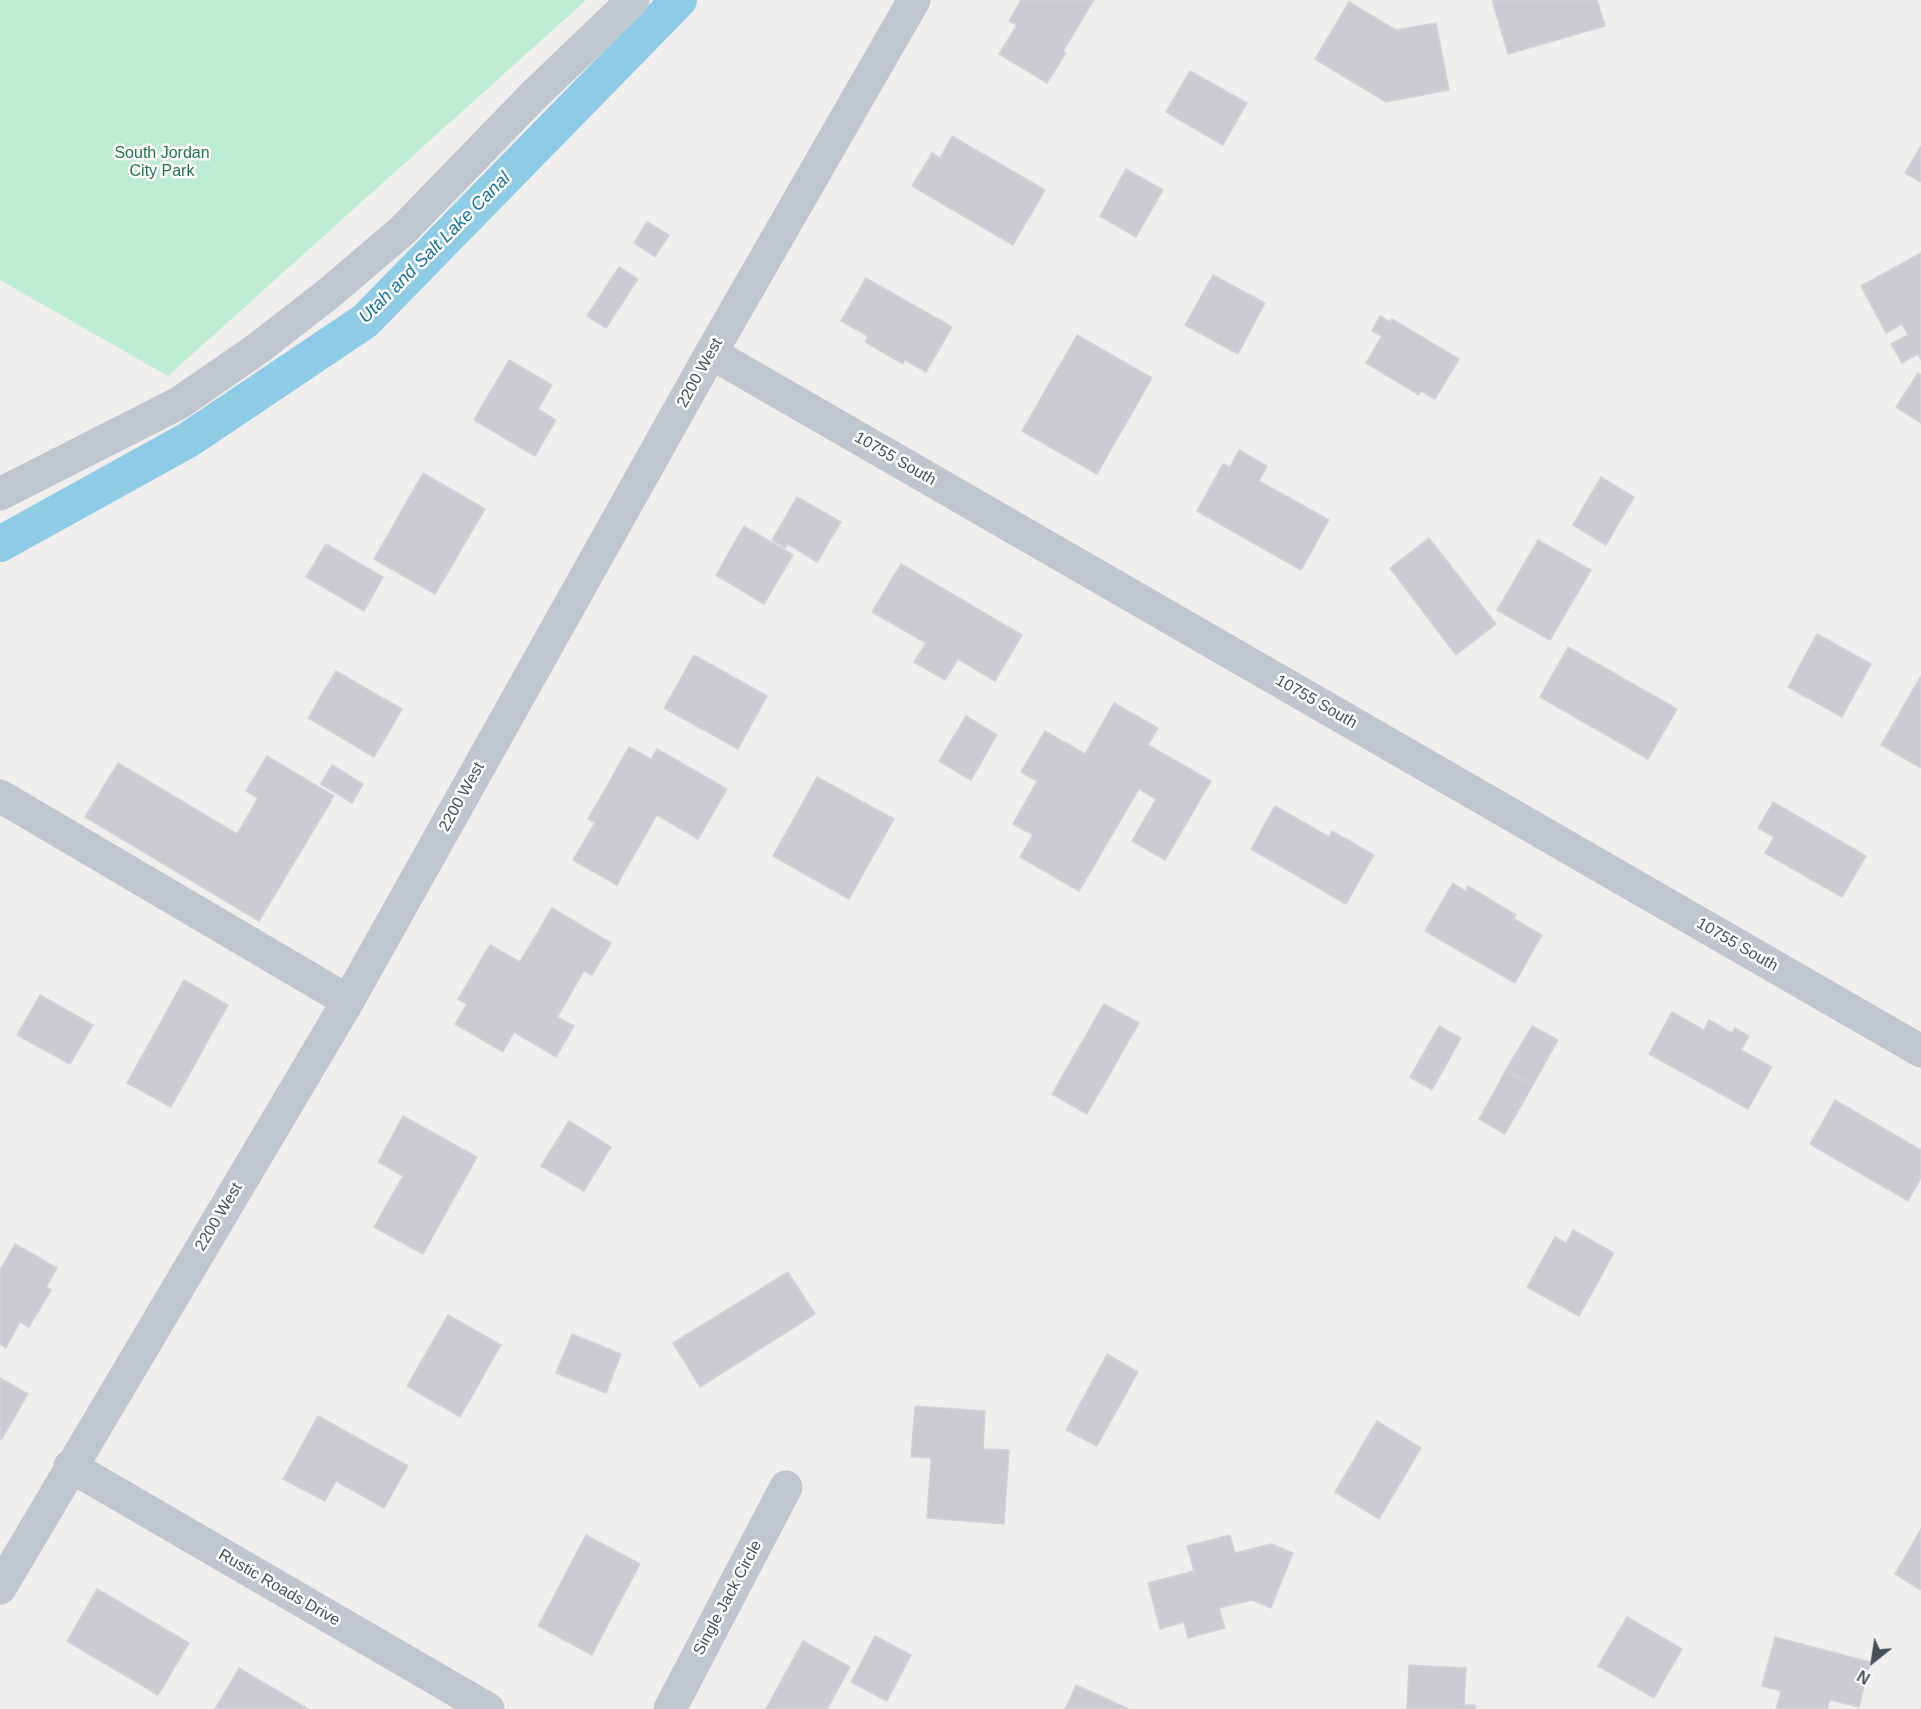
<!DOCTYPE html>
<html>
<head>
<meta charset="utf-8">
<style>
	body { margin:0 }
	#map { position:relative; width:1921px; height:1709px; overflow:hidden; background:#f0eded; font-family:Helvetica,sans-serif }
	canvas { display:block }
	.north { position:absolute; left:1843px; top:1631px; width:60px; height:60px; -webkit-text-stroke:4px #fff; paint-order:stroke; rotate:210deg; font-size:16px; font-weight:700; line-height:24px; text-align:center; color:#474f59 }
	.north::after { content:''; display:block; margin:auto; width:21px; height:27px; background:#474f59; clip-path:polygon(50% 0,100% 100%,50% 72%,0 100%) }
</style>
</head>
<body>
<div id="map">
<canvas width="1921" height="1709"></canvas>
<div class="north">N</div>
</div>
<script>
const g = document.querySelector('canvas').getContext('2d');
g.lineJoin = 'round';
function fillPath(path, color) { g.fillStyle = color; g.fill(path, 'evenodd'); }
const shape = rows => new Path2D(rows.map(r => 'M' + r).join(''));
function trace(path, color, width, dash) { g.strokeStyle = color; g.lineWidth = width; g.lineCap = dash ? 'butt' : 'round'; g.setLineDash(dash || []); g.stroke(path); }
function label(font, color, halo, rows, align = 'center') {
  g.font = font + ' Helvetica,sans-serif'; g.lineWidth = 5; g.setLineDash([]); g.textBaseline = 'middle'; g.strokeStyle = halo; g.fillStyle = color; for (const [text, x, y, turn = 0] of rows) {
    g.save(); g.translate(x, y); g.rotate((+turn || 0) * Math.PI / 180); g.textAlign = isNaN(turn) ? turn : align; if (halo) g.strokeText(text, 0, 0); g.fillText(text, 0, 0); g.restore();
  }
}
fillPath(shape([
	[0,0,586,0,168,376,0,280]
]), '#beebd3');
trace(shape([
	[0,544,188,440,365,321,679,0]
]), '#8ecbe5', 36);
const building = shape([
	[1021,0,1094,0,1063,51,1066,53,1047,83,999,54,1017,25,1009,21,1021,0],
	[1492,0,1597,0,1605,26,1508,54,1492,0],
	[1349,2,1396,30,1436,23,1449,90,1386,102,1315,59,1349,2],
	[1190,71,1247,103,1223,145,1166,112,1190,71],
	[952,136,1045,190,1013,245,912,186,932,153,940,158,952,136],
	[1921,146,1921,182,1905,173,1921,146],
	[1126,169,1163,190,1136,237,1100,216,1126,169],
	[647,222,669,235,655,257,634,243,647,222],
	[1921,253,1921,359,1918,354,1902,363,1891,344,1908,335,1902,324,1886,333,1861,286,1921,253],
	[619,267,638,279,606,328,587,316,619,267],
	[1213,275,1265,303,1238,354,1185,325,1213,275],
	[866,278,952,327,926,372,905,360,903,364,865,342,868,336,841,321,866,278],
	[1380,316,1390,322,1392,319,1459,359,1435,399,1421,391,1419,395,1366,363,1382,336,1372,331,1380,316],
	[1077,335,1152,378,1097,474,1022,431,1077,335],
	[509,360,552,385,538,409,556,420,535,456,474,420,509,360],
	[1918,373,1921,375,1921,423,1896,407,1918,373],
	[1239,450,1267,466,1259,481,1329,520,1301,570,1197,511,1223,464,1230,467,1239,450],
	[423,473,485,509,435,594,374,559,423,473],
	[1601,477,1634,497,1606,545,1573,525,1601,477],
	[797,497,841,522,817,562,788,544,785,548,772,540,797,497],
	[744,526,793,555,764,604,716,575,744,526],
	[1429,538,1496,624,1456,655,1390,568,1429,538],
	[1538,540,1591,570,1550,640,1497,610,1538,540],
	[326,544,383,577,364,611,306,577,326,544],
	[901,564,1022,635,995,681,958,659,945,680,914,662,926,643,872,612,901,564],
	[1817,634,1871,664,1842,717,1788,687,1817,634],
	[1568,647,1677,709,1648,759,1540,697,1568,647],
	[694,655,767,696,738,749,664,708,694,655],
	[336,671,402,709,374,757,308,718,336,671],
	[1921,676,1921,768,1881,745,1921,676],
	[1114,703,1158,728,1148,745,1211,781,1165,860,1132,841,1156,799,1139,789,1079,891,1020,857,1033,835,1013,824,1037,781,1021,772,1045,731,1085,754,1114,703],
	[966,716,997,735,971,780,939,761,966,716],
	[629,747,651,759,657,749,727,789,698,839,657,815,617,885,573,860,595,823,588,819,629,747],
	[267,756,334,796,259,921,85,817,118,763,237,834,258,798,246,791,267,756],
	[332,765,363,784,352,803,321,784,332,765],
	[817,777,894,819,849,899,773,856,817,777],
	[1773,802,1866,856,1842,897,1765,853,1774,837,1758,828,1773,802],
	[1275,806,1329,837,1332,831,1374,855,1346,904,1251,849,1275,806],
	[1453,883,1465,891,1468,886,1516,915,1514,919,1542,935,1515,983,1425,931,1453,883],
	[552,908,611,943,592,975,584,971,557,1017,574,1026,556,1057,514,1032,503,1052,455,1024,467,1004,458,999,490,945,520,962,552,908],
	[184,980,228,1005,171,1107,127,1083,184,980],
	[40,995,93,1025,70,1064,17,1035,40,995],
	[1104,1004,1139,1023,1087,1114,1052,1094,1104,1004],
	[1672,1012,1704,1030,1709,1020,1732,1033,1735,1028,1749,1036,1741,1050,1772,1067,1748,1109,1649,1054,1672,1012],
	[1439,1026,1461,1038,1432,1090,1410,1077,1439,1026],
	[1532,1026,1558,1040,1533,1085,1506,1070,1532,1026],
	[1506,1070,1533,1085,1505,1134,1479,1119,1506,1070],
	[1835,1100,1921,1150,1921,1178,1908,1201,1810,1144,1835,1100],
	[403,1116,477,1157,423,1254,374,1227,403,1176,378,1162,403,1116],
	[569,1121,611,1147,584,1191,541,1166,569,1121],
	[1573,1230,1614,1253,1579,1316,1527,1287,1555,1237,1566,1243,1573,1230],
	[15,1244,57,1268,46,1287,51,1290,29,1327,20,1322,6,1348,0,1344,0,1270,15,1244],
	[788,1272,815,1314,700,1387,673,1343,788,1272],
	[448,1315,501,1345,460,1417,407,1386,448,1315],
	[572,1334,621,1354,606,1393,556,1373,572,1334],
	[1107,1354,1138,1372,1097,1446,1066,1430,1107,1354],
	[0,1378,28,1394,1,1440,0,1439,0,1378],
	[915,1406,985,1411,983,1449,1009,1450,1004,1524,927,1518,931,1458,911,1457,915,1406],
	[318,1416,408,1466,384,1508,336,1481,325,1501,283,1479,318,1416],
	[1377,1421,1421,1448,1379,1519,1335,1492,1377,1421],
	[1921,1529,1921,1590,1895,1574,1921,1529],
	[586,1535,640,1564,592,1655,538,1626,586,1535],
	[1230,1535,1235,1553,1271,1544,1293,1553,1271,1608,1252,1600,1219,1608,1225,1628,1188,1638,1184,1622,1160,1629,1148,1583,1194,1571,1187,1546,1230,1535],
	[97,1589,189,1643,158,1695,67,1641,97,1589],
	[1627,1617,1682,1649,1654,1698,1598,1666,1627,1617],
	[875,1636,911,1655,887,1701,851,1682,875,1636],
	[1775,1637,1870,1662,1859,1707,1830,1700,1827,1709,1776,1709,1781,1691,1762,1686,1775,1637],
	[803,1641,850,1667,827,1709,766,1709,803,1641],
	[1409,1665,1466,1668,1464,1705,1475,1705,1475,1709,1407,1709,1409,1665],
	[239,1668,308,1709,215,1709,239,1668],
	[1076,1685,1129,1709,1065,1709,1076,1685]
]);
fillPath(building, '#caccd2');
trace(building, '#d1d3d8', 1.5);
trace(shape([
	[711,353,1921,1051],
	[0,494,179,403,257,349,328,294,403,230,532,97,633,0],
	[0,796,348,1001],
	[70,1466,488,1709],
	[0,1588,348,1001,711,353,914,0],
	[670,1709,786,1487]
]), '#bfc6ce', 33);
label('16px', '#1d7550', '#fff', [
	["South Jordan",162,154],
	["City Park",162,172]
]);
label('16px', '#474f59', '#fff', [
	["2200 West",700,373,-61],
	["10755 South",895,459,30],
	["10755 South",1316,702,30],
	["2200 West",462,797,-61],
	["10755 South",1737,945,30],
	["2200 West",219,1217,-59],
	["Rustic Roads Drive",279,1588,30],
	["Single Jack Circle",728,1598,-62]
]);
label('italic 18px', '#16759d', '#fff', [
	["Utah and Salt Lake Canal",435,248,-45]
]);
</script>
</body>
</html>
